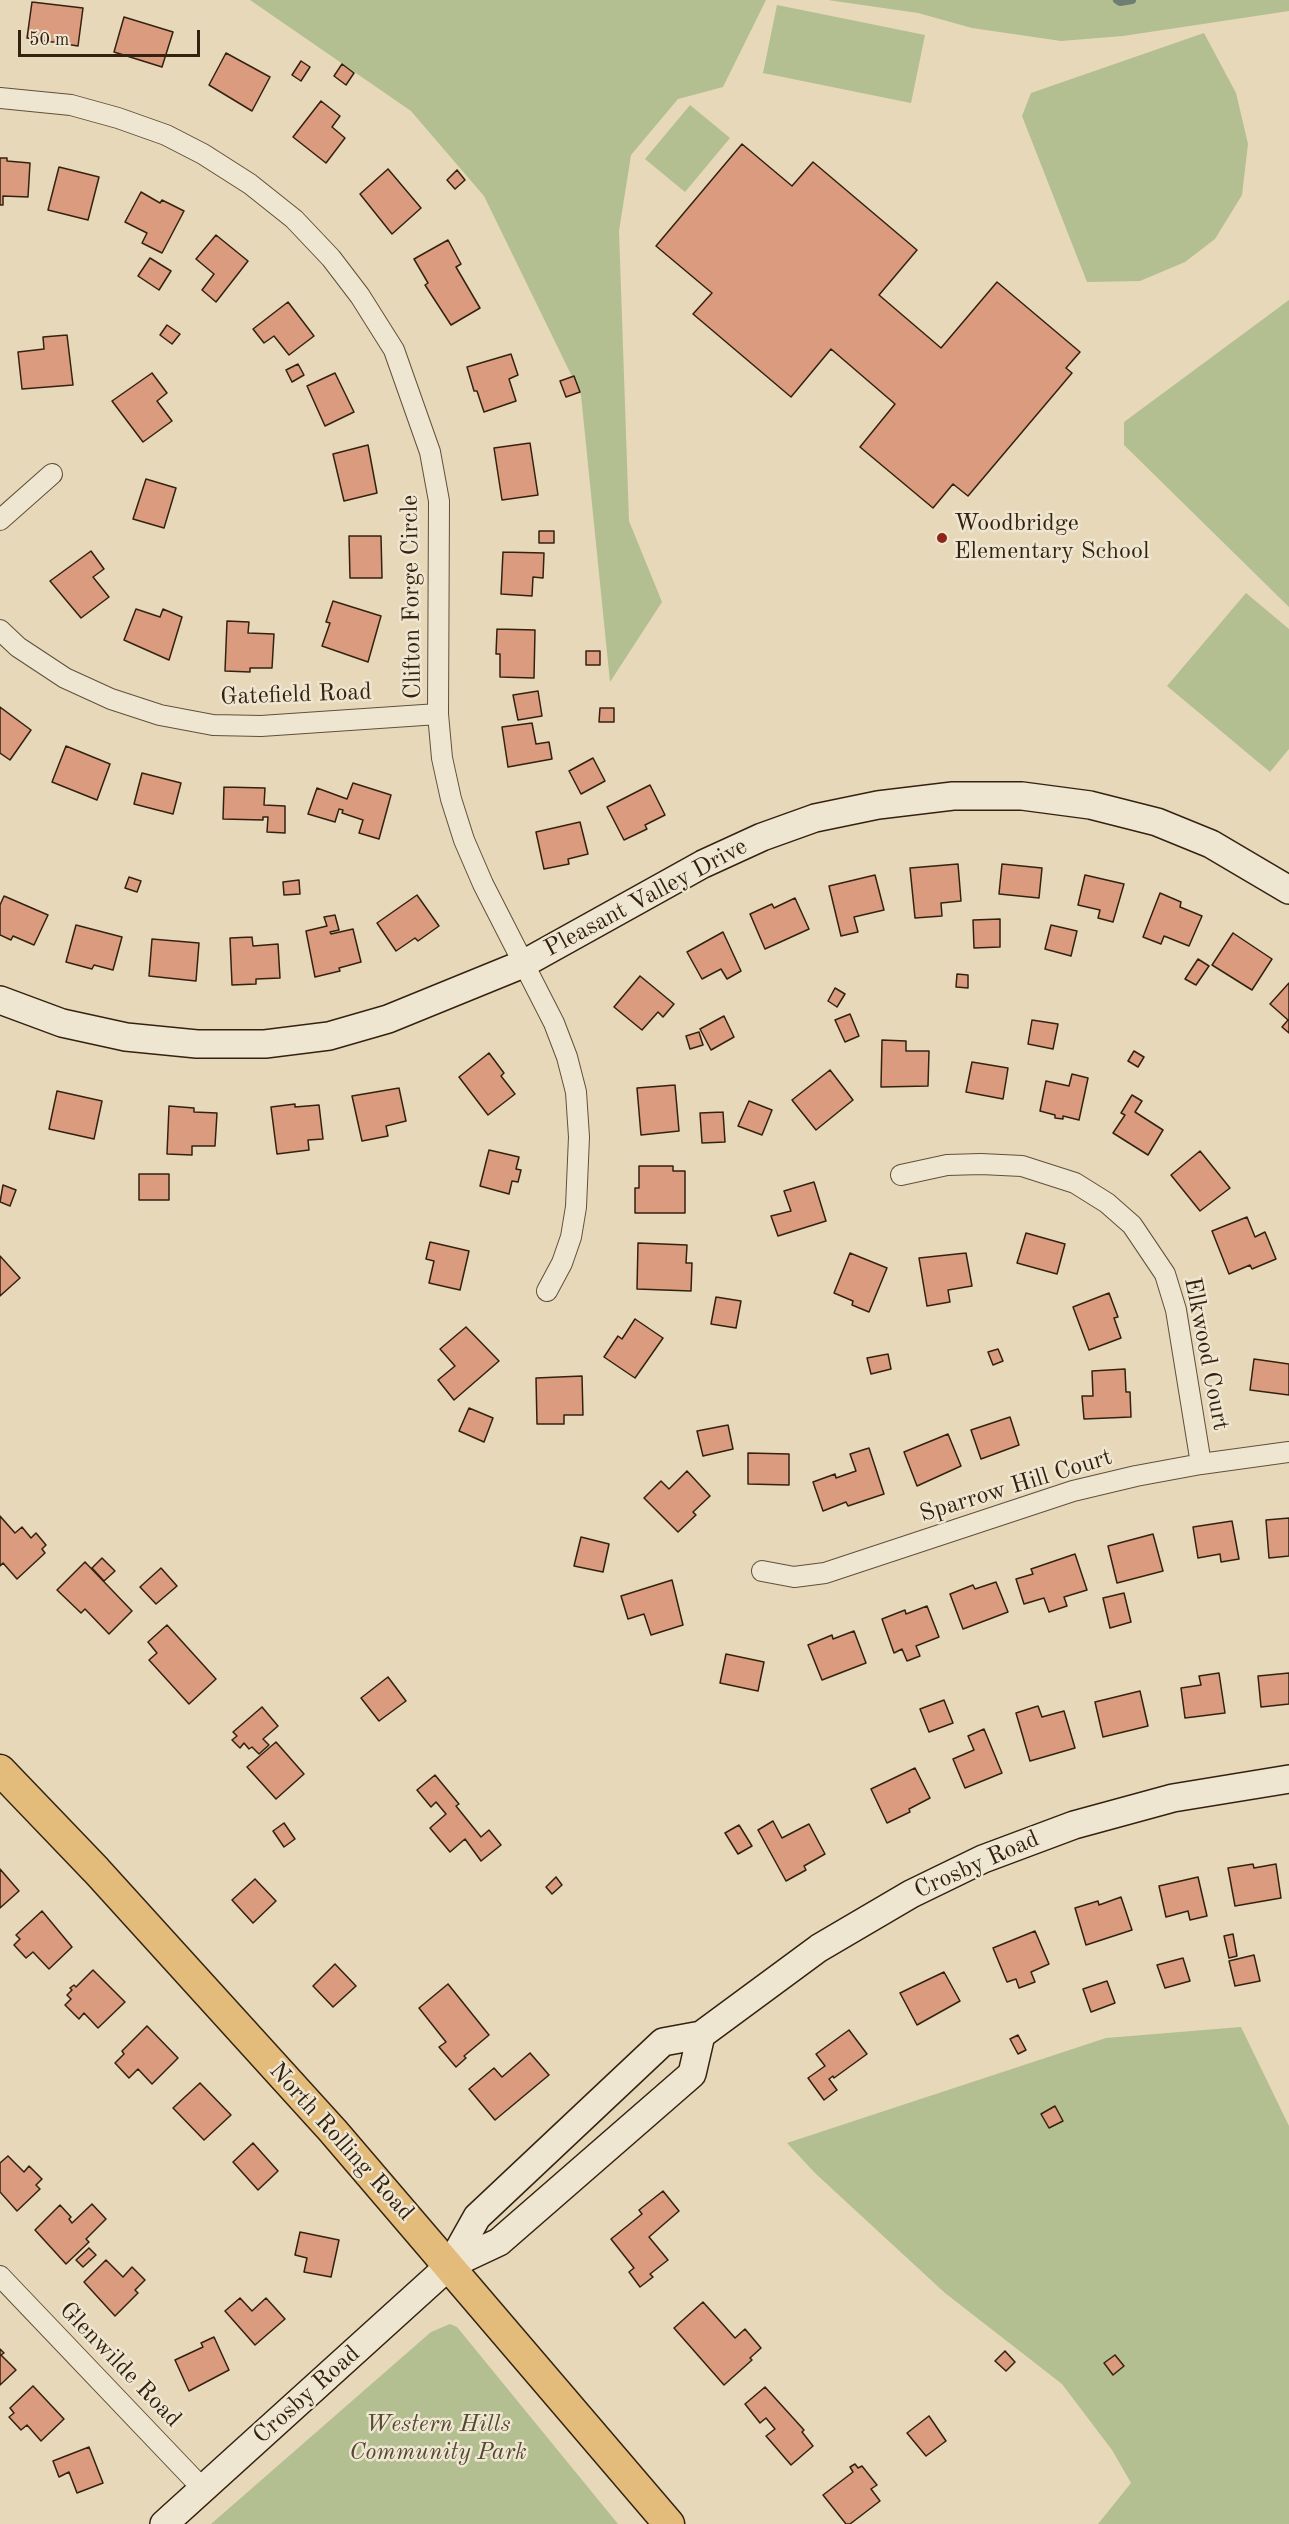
<!DOCTYPE html>
<html>
<head>
<meta charset="utf-8">
<style>
	body { margin:0 }
	#map { position:relative; width:1289px; height:2524px; overflow:hidden; background:#e6d8b9; font-family:"Old Standard TT",serif }
	canvas { display:block }
	.scale { position:absolute; left:18px; top:30px; width:182px; height:27px; box-sizing:border-box; border:3px solid #342210; border-top:0; padding-left:8px; font-size:18px; line-height:21px; white-space:nowrap; color:#342210; -webkit-text-stroke:4px #efe6d2; paint-order:stroke }
</style>
</head>
<body>
<div id="map">
<canvas width="1289" height="2524"></canvas>
<div class="scale">50 m</div>
</div>
<script>
const g = document.querySelector('canvas').getContext('2d');
g.lineJoin = 'round';
function fillPath(path, color) { g.fillStyle = color; g.fill(path, 'evenodd'); }
const shape = rows => new Path2D(rows.map(r => 'M' + r).join(''));
function trace(path, color, width, dash) { g.strokeStyle = color; g.lineWidth = width; g.lineCap = dash ? 'butt' : 'round'; g.setLineDash(dash || []); g.stroke(path); }
function label(font, color, halo, rows, align = 'center') {
  g.font = font + ' "Old Standard TT",serif'; g.lineWidth = 5; g.setLineDash([]); g.textBaseline = 'middle'; g.strokeStyle = halo; g.fillStyle = color; for (const [text, x, y, turn = 0] of rows) {
    g.save(); g.translate(x, y); g.rotate((+turn || 0) * Math.PI / 180); g.textAlign = isNaN(turn) ? turn : align; if (halo) g.strokeText(text, 0, 0); g.fillText(text, 0, 0); g.restore();
  }
}
fillPath(shape([
	[250,0,766,0,723,87,678,99,631,155,619,231,629,521,662,602,610,682,581,395,484,196,411,111],
	[828,0,1289,0,1289,11,1123,36,1061,41,972,28,918,13],
	[777,5,925,35,911,103,763,73],
	[1204,33,1236,93,1248,144,1242,195,1215,239,1185,262,1140,281,1087,282,1022,116,1031,93],
	[690,105,730,138,685,192,645,159],
	[1289,300,1289,607,1124,445,1124,422],
	[1246,593,1289,629,1289,749,1270,772,1167,686],
	[1241,2027,1289,2126,1289,2524,1098,2524,1131,2483,1112,2450,1062,2384,945,2293,816,2174,787,2143,1106,2038],
	[450,2324,457,2327,618,2524,211,2524,431,2332]
]), '#b3bf90');
trace(shape([
	[1117,0,1120,2,1132,0]
]), '#6f7d72', 8);
const building = shape([
	[32,2,83,8,78,46,27,38,32,2],
	[124,17,173,32,162,67,114,52,124,17],
	[226,53,270,77,252,111,209,85,226,53],
	[301,61,310,67,301,81,292,75,301,61],
	[342,64,354,73,346,85,334,76,342,64],
	[321,101,340,116,332,127,345,138,326,163,293,137,321,101],
	[742,144,792,186,813,162,917,250,879,295,941,348,997,282,1080,352,1066,368,1072,373,968,496,953,484,933,508,860,447,895,404,831,349,791,397,693,314,712,293,656,246,742,144],
	[0,158,7,158,7,161,30,163,28,197,3,196,3,205,0,205,0,158],
	[59,167,99,177,88,220,48,210,59,167],
	[388,169,421,208,392,234,360,194,388,169],
	[457,170,465,180,455,189,447,180,457,170],
	[141,192,160,203,162,200,184,211,162,253,142,243,147,233,125,222,141,192],
	[216,235,248,261,216,302,202,290,214,274,196,259,216,235],
	[448,240,461,264,456,267,480,308,451,325,425,285,428,283,414,259,448,240],
	[150,258,171,271,159,290,138,276,150,258],
	[288,302,314,336,289,355,274,336,264,343,253,329,288,302],
	[167,325,180,334,172,344,160,335,167,325],
	[67,335,73,385,22,389,18,352,44,349,43,337,67,335],
	[511,354,518,375,509,379,516,401,484,412,477,391,474,391,467,367,511,354],
	[298,364,304,375,292,382,286,370,298,364],
	[152,373,167,393,157,401,172,421,143,442,112,401,152,373],
	[335,373,354,412,325,426,307,386,335,373],
	[574,376,580,392,566,397,560,381,574,376],
	[530,443,538,495,502,500,494,448,530,443],
	[368,445,377,493,344,501,333,454,368,445],
	[146,479,176,488,164,528,133,519,146,479],
	[539,531,554,531,554,543,539,543,539,531],
	[349,536,381,536,382,578,350,578,349,536],
	[91,551,104,569,93,577,109,597,81,618,50,581,91,551],
	[503,552,544,553,543,578,533,577,532,596,501,594,503,552],
	[333,601,381,616,368,662,322,646,330,623,326,622,333,601],
	[136,609,160,617,163,609,182,617,169,660,124,640,136,609],
	[227,621,249,622,248,633,274,634,272,668,250,668,250,672,225,671,227,621],
	[497,629,535,630,534,678,500,677,500,654,496,654,497,629],
	[586,651,600,651,600,665,586,665,586,651],
	[538,691,542,716,518,720,513,695,538,691],
	[0,707,31,730,10,760,0,753,0,707],
	[600,708,614,708,614,722,599,722,600,708],
	[532,723,536,744,549,742,552,759,508,767,502,727,532,723],
	[66,746,110,764,97,800,52,782,66,746],
	[593,758,605,781,581,794,569,771,593,758],
	[142,773,181,783,173,814,134,804,142,773],
	[353,783,391,795,379,839,359,833,363,820,342,813,343,810,339,809,335,822,308,814,317,788,347,799,353,783],
	[650,785,665,815,645,825,647,829,624,840,607,807,650,785],
	[224,787,265,788,264,805,285,806,285,833,267,832,268,817,263,817,263,820,223,819,224,787],
	[580,822,588,854,568,859,569,864,544,869,536,832,580,822],
	[958,864,961,901,941,903,942,916,915,918,910,868,958,864],
	[1002,864,1042,868,1039,898,999,894,1002,864],
	[875,875,884,910,854,917,858,932,841,936,829,886,875,875],
	[1085,875,1124,884,1113,922,1098,918,1100,910,1078,905,1085,875],
	[129,877,141,881,137,892,125,888,129,877],
	[299,880,300,894,284,895,283,882,299,880],
	[1160,893,1181,902,1180,907,1202,916,1189,946,1164,936,1161,944,1143,937,1160,893],
	[417,895,439,926,418,941,415,938,396,951,377,923,417,895],
	[4,896,48,915,34,945,13,936,11,940,0,935,0,905,4,896],
	[795,898,809,929,765,949,750,914,772,904,774,908,795,898],
	[335,915,339,930,330,932,331,934,353,929,361,962,339,968,340,971,315,977,306,931,327,926,324,917,335,915],
	[1000,919,1000,947,974,948,973,920,1000,919],
	[76,925,122,937,113,970,94,965,92,969,66,962,76,925],
	[1051,925,1077,931,1071,956,1045,949,1051,925],
	[723,932,741,971,727,979,721,969,702,979,687,952,723,932],
	[1233,933,1272,959,1252,990,1212,965,1233,933],
	[252,937,253,946,278,944,280,978,256,979,256,984,232,985,230,938,252,937],
	[152,939,199,943,196,981,149,976,152,939],
	[1198,959,1209,966,1196,985,1185,979,1198,959],
	[957,974,968,975,968,988,956,987,957,974],
	[640,976,674,1004,663,1017,658,1012,642,1030,614,1007,640,976],
	[1289,983,1289,1033,1282,1027,1288,1020,1270,1004,1289,983],
	[835,988,845,994,837,1007,828,1001,835,988],
	[850,1014,859,1036,845,1042,835,1020,850,1014],
	[724,1016,734,1037,711,1050,700,1029,724,1016],
	[1032,1020,1058,1024,1053,1049,1028,1044,1032,1020],
	[699,1032,703,1045,690,1049,686,1036,699,1032],
	[882,1040,906,1041,906,1051,929,1051,928,1086,881,1087,882,1040],
	[1134,1051,1144,1057,1138,1067,1128,1061,1134,1051],
	[489,1053,504,1073,501,1076,515,1094,488,1115,459,1077,489,1053],
	[972,1062,1008,1068,1003,1099,966,1092,972,1062],
	[830,1070,853,1100,816,1130,792,1100,830,1070],
	[1072,1074,1088,1078,1079,1120,1063,1116,1063,1119,1055,1118,1055,1115,1040,1111,1046,1081,1069,1086,1072,1074],
	[675,1085,679,1131,641,1135,637,1088,675,1085],
	[399,1088,406,1121,386,1126,388,1136,362,1141,352,1096,399,1088],
	[57,1091,102,1101,94,1139,49,1129,57,1091],
	[1132,1095,1142,1101,1135,1112,1163,1130,1148,1155,1113,1133,1125,1115,1121,1113,1132,1095],
	[749,1101,772,1110,762,1135,738,1126,749,1101],
	[295,1104,295,1107,319,1105,323,1139,308,1140,309,1150,277,1154,271,1107,295,1104],
	[169,1106,194,1108,194,1112,217,1113,215,1146,192,1146,192,1155,167,1154,169,1106],
	[723,1112,725,1142,702,1143,700,1113,723,1112],
	[489,1150,519,1157,516,1169,521,1170,518,1182,512,1181,509,1194,480,1186,489,1150],
	[1200,1151,1230,1188,1200,1211,1171,1175,1200,1151],
	[639,1166,673,1166,673,1171,685,1171,685,1213,635,1213,635,1188,639,1188,639,1166],
	[139,1174,169,1174,169,1200,139,1200,139,1174],
	[814,1182,826,1221,778,1236,771,1216,791,1211,784,1191,814,1182],
	[3,1185,16,1190,10,1206,0,1202,3,1185],
	[1247,1217,1255,1237,1265,1232,1276,1259,1252,1269,1250,1265,1229,1274,1212,1231,1247,1217],
	[1026,1233,1065,1244,1057,1274,1017,1263,1026,1233],
	[430,1242,469,1251,460,1290,429,1283,434,1261,426,1259,430,1242],
	[638,1243,687,1245,686,1263,692,1263,691,1291,637,1289,638,1243],
	[850,1253,887,1268,869,1312,852,1305,853,1301,834,1293,850,1253],
	[966,1253,972,1286,948,1290,950,1302,927,1306,919,1258,966,1253],
	[0,1256,20,1278,0,1296,0,1256],
	[1109,1293,1118,1317,1114,1318,1121,1338,1089,1350,1073,1307,1109,1293],
	[716,1297,741,1301,736,1328,711,1324,716,1297],
	[635,1319,663,1338,635,1378,604,1357,618,1336,622,1339,635,1319],
	[466,1327,499,1361,454,1400,438,1380,455,1366,440,1349,466,1327],
	[998,1349,1003,1361,993,1365,988,1352,998,1349],
	[888,1354,891,1369,871,1374,867,1358,888,1354],
	[1254,1359,1289,1364,1289,1395,1250,1390,1254,1359],
	[1125,1369,1126,1392,1130,1392,1131,1417,1084,1419,1082,1396,1093,1396,1092,1371,1125,1369],
	[582,1376,583,1415,564,1415,564,1424,537,1424,536,1378,582,1376],
	[469,1408,493,1418,484,1442,459,1431,469,1408],
	[1010,1417,1019,1445,981,1459,971,1430,1010,1417],
	[728,1425,733,1449,703,1456,697,1431,728,1425],
	[948,1434,961,1466,917,1486,904,1452,948,1434],
	[869,1448,884,1494,848,1506,846,1502,823,1511,813,1482,835,1474,836,1478,856,1471,850,1454,869,1448],
	[748,1453,789,1454,789,1485,748,1484,748,1453],
	[687,1471,710,1496,693,1512,696,1515,678,1532,644,1498,661,1481,669,1489,687,1471],
	[0,1516,15,1533,22,1527,31,1538,36,1533,46,1545,42,1549,45,1553,17,1579,3,1563,0,1566,0,1516],
	[1289,1518,1289,1556,1269,1558,1266,1520,1289,1518],
	[1232,1521,1239,1559,1221,1562,1220,1554,1198,1558,1193,1527,1232,1521],
	[1153,1534,1163,1571,1117,1583,1108,1546,1153,1534],
	[581,1537,609,1544,603,1572,574,1566,581,1537],
	[1075,1554,1087,1590,1064,1597,1067,1606,1049,1612,1044,1598,1024,1604,1016,1579,1033,1574,1031,1569,1075,1554],
	[102,1558,115,1571,104,1581,92,1568,102,1558],
	[85,1562,132,1611,109,1634,85,1609,81,1613,57,1590,85,1562],
	[161,1568,177,1586,156,1604,140,1587,161,1568],
	[672,1580,683,1625,651,1635,644,1614,628,1619,621,1596,672,1580],
	[996,1582,1008,1612,963,1629,950,1594,973,1585,975,1589,996,1582],
	[1124,1593,1131,1622,1110,1628,1103,1598,1124,1593],
	[927,1606,939,1637,916,1646,920,1656,907,1661,902,1649,894,1653,882,1619,905,1610,906,1614,927,1606],
	[167,1625,216,1679,189,1704,149,1660,157,1653,148,1642,167,1625],
	[854,1631,866,1663,822,1680,808,1645,832,1635,833,1639,854,1631],
	[726,1654,764,1662,758,1691,720,1683,726,1654],
	[1219,1673,1225,1713,1185,1718,1181,1688,1201,1685,1199,1676,1219,1673],
	[1289,1673,1289,1704,1261,1707,1258,1676,1289,1673],
	[388,1677,406,1701,379,1721,361,1698,388,1677],
	[1140,1691,1148,1726,1103,1737,1095,1702,1140,1691],
	[944,1700,953,1723,929,1732,920,1709,944,1700],
	[1038,1706,1042,1717,1064,1711,1075,1748,1030,1761,1016,1713,1038,1706],
	[262,1707,278,1726,263,1739,269,1745,259,1754,252,1747,249,1749,244,1743,240,1748,232,1740,237,1736,233,1732,262,1707],
	[984,1729,1002,1773,965,1788,953,1759,974,1750,968,1736,984,1729],
	[276,1742,304,1774,276,1799,247,1767,276,1742],
	[915,1768,930,1798,909,1809,910,1812,887,1823,871,1789,915,1768],
	[435,1775,459,1804,456,1806,481,1837,489,1830,501,1845,481,1861,465,1839,450,1852,430,1828,446,1814,436,1802,431,1807,417,1790,435,1775],
	[773,1821,782,1838,809,1824,825,1854,804,1866,806,1870,786,1881,758,1830,773,1821],
	[284,1823,295,1839,284,1847,273,1831,284,1823],
	[739,1825,752,1846,738,1854,725,1833,739,1825],
	[1253,1864,1254,1868,1276,1864,1281,1898,1235,1906,1228,1868,1253,1864],
	[0,1869,19,1891,0,1908,0,1869],
	[556,1877,562,1885,552,1894,546,1887,556,1877],
	[1198,1877,1207,1916,1190,1920,1188,1911,1166,1917,1159,1886,1198,1877],
	[255,1879,276,1901,253,1923,232,1900,255,1879],
	[1121,1897,1132,1930,1086,1945,1075,1908,1098,1901,1099,1905,1121,1897],
	[42,1911,72,1947,49,1969,33,1952,26,1958,14,1945,20,1939,16,1935,42,1911],
	[1035,1931,1049,1964,1031,1972,1035,1982,1019,1988,1016,1979,1007,1982,993,1948,1035,1931],
	[1233,1934,1237,1956,1229,1958,1224,1936,1233,1934],
	[1254,1955,1260,1981,1235,1986,1229,1961,1254,1955],
	[1183,1958,1190,1981,1165,1988,1157,1965,1183,1958],
	[335,1964,356,1986,333,2007,313,1986,335,1964],
	[93,1970,125,2002,98,2028,84,2013,79,2019,65,2005,71,1999,67,1995,72,1990,70,1988,74,1985,76,1987,93,1970],
	[944,1972,960,2001,917,2025,900,1993,944,1972],
	[1107,1981,1115,2003,1091,2012,1083,1989,1107,1981],
	[448,1984,489,2035,464,2056,466,2058,456,2067,439,2047,446,2042,419,2008,448,1984],
	[147,2026,178,2058,152,2084,138,2069,129,2078,115,2063,124,2054,122,2051,147,2026],
	[849,2030,867,2054,834,2078,833,2076,829,2079,837,2090,824,2100,808,2078,825,2066,816,2054,849,2030],
	[1018,2035,1026,2050,1018,2054,1010,2039,1018,2035],
	[530,2053,549,2075,495,2120,469,2089,494,2068,502,2077,530,2053],
	[200,2083,231,2115,204,2140,173,2108,200,2083],
	[1055,2106,1063,2121,1049,2128,1041,2114,1055,2106],
	[253,2143,278,2171,258,2190,233,2162,253,2143],
	[8,2156,24,2172,29,2166,42,2179,36,2185,40,2189,17,2211,0,2192,0,2163,8,2156],
	[663,2191,679,2211,649,2237,668,2260,650,2274,653,2277,640,2287,629,2272,634,2268,611,2239,642,2214,639,2210,663,2191],
	[92,2204,106,2219,86,2239,89,2242,66,2264,35,2230,60,2205,71,2217,69,2219,72,2223,92,2204],
	[300,2232,339,2240,331,2277,304,2272,307,2258,295,2255,300,2232],
	[89,2248,96,2255,83,2267,76,2260,89,2248],
	[106,2260,123,2277,132,2267,145,2280,135,2290,138,2293,115,2316,84,2282,106,2260],
	[240,2298,252,2311,266,2298,285,2319,255,2345,225,2311,240,2298],
	[703,2302,735,2338,745,2329,761,2348,750,2358,752,2360,724,2385,674,2328,703,2302],
	[214,2337,229,2370,189,2391,175,2360,203,2347,201,2343,214,2337],
	[0,2349,4,2353,1,2355,16,2370,0,2385,0,2349],
	[1005,2351,1015,2362,1006,2371,995,2361,1005,2351],
	[1115,2355,1124,2366,1113,2375,1104,2363,1115,2355],
	[33,2386,64,2419,41,2441,27,2425,21,2430,9,2417,14,2413,10,2408,33,2386],
	[765,2387,804,2430,802,2432,813,2446,791,2465,766,2436,775,2429,766,2418,760,2423,745,2404,765,2387],
	[929,2416,946,2441,926,2456,907,2433,929,2416],
	[89,2447,103,2483,77,2493,69,2472,59,2477,53,2461,89,2447],
	[855,2464,858,2468,862,2466,877,2485,871,2489,880,2501,850,2524,846,2524,823,2495,853,2472,850,2467,855,2464]
]);
fillPath(building, '#db9b7e');
trace(building, '#342210', 1.5);
const street = shape([
	[0,98,71,105,118,118,166,135,203,154,250,184,294,219,331,258,360,296,394,350,430,452,439,501,438,714,442,758,451,799,464,840,483,884,554,1023,567,1057,576,1092,579,1137,576,1207,571,1237,562,1263,547,1291],
	[0,520,52,474],
	[0,630,18,647,65,678,111,699,160,715,213,725,261,726,438,714],
	[901,1175,947,1165,981,1164,1022,1166,1075,1183,1107,1203,1132,1225,1165,1274,1176,1310,1201,1464],
	[762,1571,794,1577,825,1573,1073,1491,1136,1476,1201,1464,1289,1452],
	[0,2276,203,2489]
]);
const secondary = shape([
	[0,1000,62,1023,126,1037,197,1044,265,1044,329,1036,388,1019,523,964,703,864,762,837,815,818,878,805,953,796,1022,796,1090,805,1157,822,1211,844,1289,890],
	[450,2265,477,2217,663,2042,701,2035,819,1948,911,1894,983,1859,1074,1825,1173,1798,1289,1779],
	[164,2524,450,2265,499,2242,692,2074,701,2035]
]);
const primary = shape([
	[0,1770,96,1870,333,2131,669,2524]
]);
trace(street, '#60503a', 22);
trace(secondary, '#342210', 30);
trace(primary, '#342210', 33);
trace(street, '#efe6d2', 20);
trace(secondary, '#efe6d2', 27);
trace(primary, '#e3bc7c', 30);
for (const [x, y, r, color] of [
	[942,538,6,"#8f2418"]
]) { const dot = new Path2D(); dot.arc(x, y, r, 0, 2 * Math.PI); g.fillStyle = color; g.fill(dot); trace(dot, '#efe6d2', 2); }
label('24px', '#342210', '#efe6d2', [
	["Woodbridge",954,524],
	["Elementary School",954,552]
], 'left');
label('24px', '#342210', '#efe6d2', [
	["Clifton Forge Circle",412,597,-91],
	["Gatefield Road",296,695,-2],
	["Pleasant Valley Drive",646,898,-28],
	["Elkwood Court",1206,1354,79],
	["Sparrow Hill Court",1016,1486,-17],
	["Crosby Road",977,1865,-24],
	["North Rolling Road",341,2142,48],
	["Glenwilde Road",120,2365,46],
	["Crosby Road",307,2395,-42]
]);
label('italic 24px', '#544930', '#efe6d2', [
	["Western Hills",438,2425],
	["Community Park",438,2453]
]);
</script>
</body>
</html>
